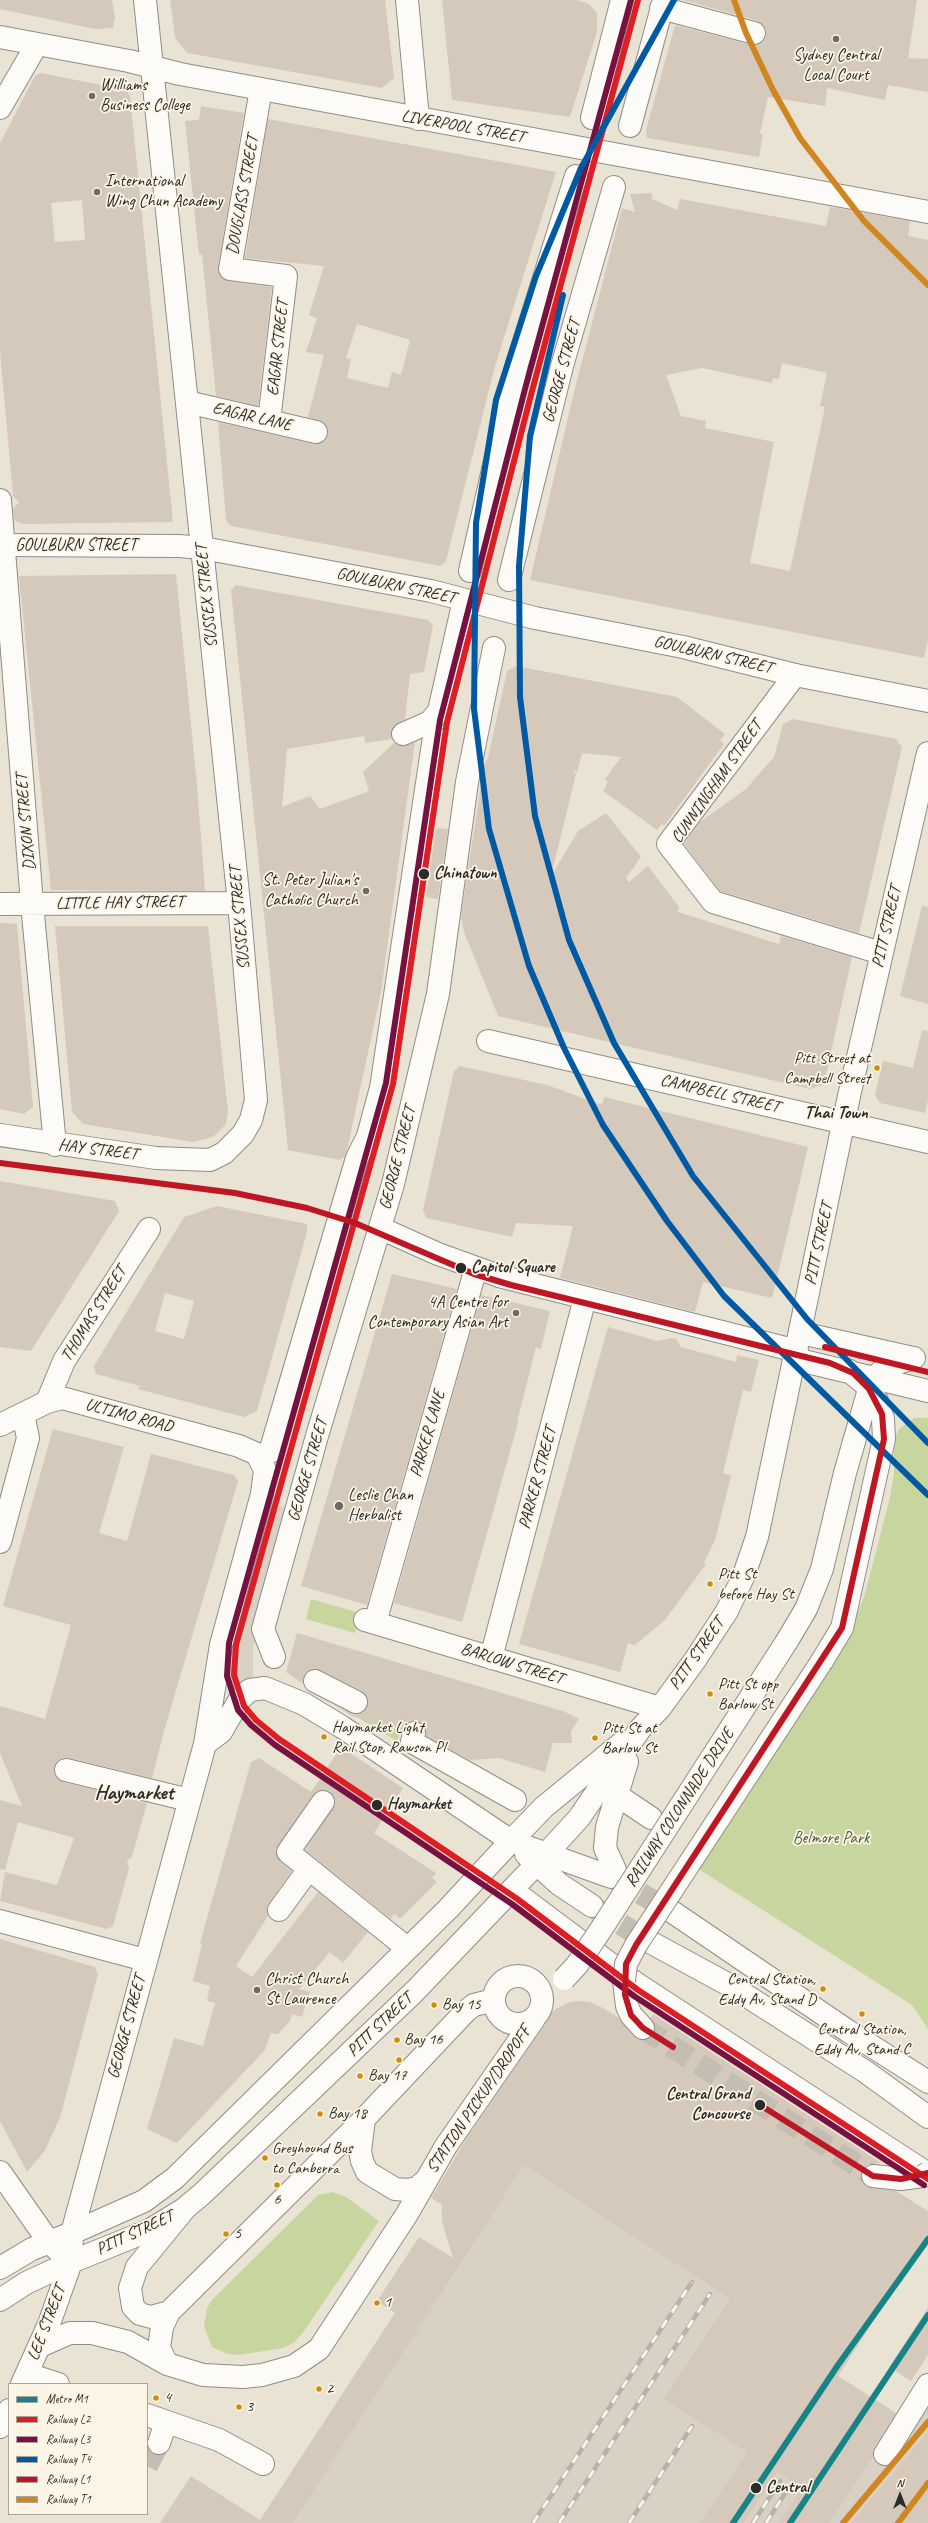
<!DOCTYPE html>
<html>
<head>
<meta charset="utf-8">
<style>
	body { margin:0 }
	#map { position:relative; width:928px; height:2523px; overflow:hidden; background:#e9e3d3; font-family:Caveat,sans-serif }
	canvas { display:block }
	.legend { position:absolute; left:8px; top:2383px; width:140px; height:132px; box-sizing:border-box; background:#fcf5e5; border:1px solid #a8a49b; margin:0; padding:5px 7px; list-style:none; font-size:12px; color:#2b2b2b }
	.legend li { display:flex; align-items:center; gap:8px; height:20px }
	.legend b { width:20px; border:1px solid #a8a49b }
	.north { position:absolute; left:880px; top:2475px; width:40px; height:40px; -webkit-text-stroke:3px #fcf5e5; paint-order:stroke; rotate:0deg; font-size:11px; font-weight:700; line-height:16px; text-align:center; color:#2b2b2b }
	.north::after { content:''; display:block; margin:auto; width:14px; height:18px; background:#2b2b2b; clip-path:polygon(50% 0,100% 100%,50% 72%,0 100%) }
</style>
</head>
<body>
<div id="map">
<canvas width="928" height="2523"></canvas>
<ul class="legend">
<li><b style="height:5px;background:#168388"></b>Metro M1</li>
<li><b style="height:5px;background:#dd1e25"></b>Railway L2</li>
<li><b style="height:5px;background:#781140"></b>Railway L3</li>
<li><b style="height:5px;background:#005aa3"></b>Railway T4</li>
<li><b style="height:5px;background:#be1622"></b>Railway L1</li>
<li><b style="height:5px;background:#d0861f"></b>Railway T1</li>
</ul>
<div class="north">N</div>
</div>
<script>
const g = document.querySelector('canvas').getContext('2d');
g.lineJoin = 'round';
function fillPath(path, color) { g.fillStyle = color; g.fill(path, 'evenodd'); }
const shape = rows => new Path2D(rows.map(r => 'M' + r).join(''));
function trace(path, color, width, dash) { g.strokeStyle = color; g.lineWidth = width; g.lineCap = dash ? 'butt' : 'round'; g.setLineDash(dash || []); g.stroke(path); }
function label(font, color, halo, rows, align = 'center') {
  g.font = font + ' Caveat,sans-serif'; g.lineWidth = 3.5; g.setLineDash([]); g.textBaseline = 'middle'; g.strokeStyle = halo; g.fillStyle = color; for (const [text, x, y, turn = 0] of rows) {
    g.save(); g.translate(x, y); g.rotate((+turn || 0) * Math.PI / 180); g.textAlign = isNaN(turn) ? turn : align; if (halo) g.strokeText(text, 0, 0); g.fillText(text, 0, 0); g.restore();
  }
}
fillPath(shape([
	[271,1503,291,1509,253,1648,253,1678,240,1684,231,1692,227,1666,228,1652],
	[512,2114,818,2363,911,2423,928,2397,928,2523,293,2523,523,2165]
]), '#d8d1c4');
fillPath(shape([
	[914,1418,928,1418,928,2029,912,2005,697,1868,844,1641,856,1617,865,1594,890,1497,894,1474,894,1440,899,1429],
	[311,1599,360,1613,355,1633,306,1619],
	[357,1717,401,1730,397,1741],
	[333,2192,346,2197,379,2221,304,2331,295,2342,283,2348,239,2355,228,2354,212,2347,204,2326,207,2308,212,2300,313,2200,318,2195]
]), '#c7d69e');
fillPath(shape([
	[0,0,112,0,115,17,113,28,95,29,0,9],
	[170,0,385,0,394,78,382,88,187,53,175,38],
	[442,0,577,0,589,4,597,13,597,32,570,117,452,100],
	[683,0,917,0,908,58,928,59,928,92,888,85,885,100,827,88,825,106,768,97,760,133,763,134,759,157,647,138,646,130,675,25,751,45,763,42,766,36,766,29,758,21],
	[41,73,126,90,130,96,173,522,22,524,14,520,13,509,19,502,13,496,0,351,0,143,35,76],
	[82,200,85,240,55,242,51,203],
	[201,106,244,113,218,267,219,274,228,281,272,287,258,406,216,396,202,254,199,255,185,121,199,120],
	[268,119,556,172,495,366,446,561,440,566,231,526,226,520,218,422,313,444,325,441,328,434,324,423,308,417,324,355,306,352,317,318,309,315,324,266,245,258],
	[357,324,410,340,401,375,392,372,388,388,347,378,351,359,346,358],
	[652,193,652,199,677,210,680,199,826,226,830,207,910,221,908,236,928,240,928,640,924,658,530,580,573,396,622,208,635,212,630,194],
	[782,363,827,373,820,406,825,407,790,571,750,563,774,442,705,428,706,421,681,416,666,375,702,368,772,383,773,378,779,379],
	[176,574,197,785,205,891,51,890,19,576],
	[236,585,428,620,433,625,424,672,410,674,405,720,393,727,392,739,365,743,364,736,287,749,282,807,310,796,320,809,369,791,363,772,394,743,402,746,415,742,381,992,347,1150,344,1157,340,1160,288,1150,231,590],
	[516,666,677,697,725,734,720,741,724,744,664,826,662,824,657,830,603,791,608,782,605,779,621,757,582,753,577,772,572,768,576,774,551,876,578,831,606,813,641,857,626,878,629,882,648,866,679,907,678,912,779,944,781,936,852,957,824,1084,810,1089,498,1016,464,932,461,916,484,765,488,758,507,671],
	[793,719,896,739,902,747,859,933,720,891,684,844,700,822,746,789,774,757,783,724],
	[436,828,448,829,438,899,426,897],
	[922,906,928,907,928,1004,900,996],
	[0,923,17,924,33,1107,24,1114,0,1109],
	[55,926,208,926,228,1112,226,1124,213,1137,193,1142,83,1124,72,1112],
	[922,1030,928,1031,928,1100,925,1113,880,1103,875,1095,883,1061,913,1068],
	[460,1066,547,1085,602,1105,604,1097,808,1147,772,1298,703,1282,695,1312,560,1278,573,1226,516,1223,512,1237,426,1218,423,1210,454,1071],
	[0,1181,115,1201,119,1211,31,1351,0,1347],
	[217,1206,307,1224,307,1232,257,1411,244,1417,138,1389,140,1386,96,1374,94,1366,184,1217],
	[165,1293,194,1301,184,1339,155,1331],
	[392,1274,457,1289,367,1605,301,1586],
	[481,1295,550,1311,541,1349,536,1347,517,1422,518,1423,462,1622,394,1603],
	[608,1327,657,1341,672,1338,676,1339,681,1347,736,1362,737,1355,759,1360,751,1392,743,1390,723,1473,731,1476,715,1540,704,1563,706,1564,665,1620,635,1645,628,1643,620,1672,519,1644],
	[53,1429,124,1447,99,1533,127,1541,151,1454,234,1475,238,1481,164,1731,152,1778,69,1758,62,1758,54,1767,54,1774,63,1782,147,1803,132,1857,127,1861,129,1868,113,1926,107,1929,0,1901,5,1872,57,1885,74,1838,18,1822,5,1870,0,1869,0,1800,22,1806,0,1753,0,1706,45,1719,71,1625,3,1606],
	[297,1633,563,1711,579,1719,571,1731,572,1743,553,1743,545,1772,499,1758,470,1760,426,1736,426,1729,417,1721,410,1721,402,1730,352,1716,340,1708,356,1714,363,1712,368,1701,362,1691,320,1670,308,1671,304,1676,303,1684,286,1672],
	[341,1747,403,1788,374,1833,436,1873,432,1878,437,1882,400,1919,394,1914,391,1919,305,1850,335,1803,334,1797,330,1792,324,1790,313,1795,276,1850,280,1861,292,1871,269,1903,267,1909,268,1916,236,1966,252,1977,318,1892,368,1932,343,1963,330,1952,299,1989,310,1992,302,2017,292,2014,290,2021,278,2034,271,2033,265,2050,177,2143,147,2129,174,2038,203,2046,215,2003,207,2001,210,1986,193,1981,202,1944,200,1943,251,1762,259,1758,311,1792],
	[0,1939,95,1967,98,1974,60,2118,44,2152,27,2172,0,2121],
	[578,2001,590,2002,603,2008,618,2017,634,2036,640,2040,646,2040,655,2032,655,2025,650,2018,653,2014,881,2163,868,2164,863,2169,861,2181,866,2186,896,2191,928,2211,928,2237,838,2376,896,2413,874,2447,873,2457,829,2523,779,2523,802,2488,777,2472,743,2523,700,2523,747,2452,664,2399,730,2299,524,2165,293,2523,160,2523,191,2476,260,2520,395,2313,377,2301,419,2237,453,2258,442,2222,442,2205,431,2198,468,2136,544,2026,551,2012,567,2003],
	[928,2308,928,2355,911,2381,889,2367],
	[928,2432,928,2523,851,2523]
]), '#d5c9bb');
trace(shape([
	[643,2028,873,2176],
	[147,2466,159,2443]
]), '#c3beb1', 22, [22, 11]);
trace(shape([
	[612,1877,671,1911],
	[593,1907,650,1942]
]), '#c3beb1', 22, [22, 11]);
const minor = shape([
	[407,0,418,119],
	[661,8,754,33],
	[0,37,129,61,180,74,928,212],
	[261,89,230,269,286,276,269,421],
	[0,108,37,44],
	[592,118,622,0],
	[630,126,664,0],
	[187,402,316,432],
	[0,500,32,904,55,1145],
	[470,571,517,364,576,176],
	[509,580,562,366,614,187],
	[795,675,668,844,713,902,881,953],
	[403,734,430,722,439,711,464,600],
	[0,904,239,903],
	[488,1041,928,1142],
	[0,1135,156,1158,210,1160,224,1153,243,1134,251,1120,256,1100,239,903,145,0],
	[380,1228,438,1254,499,1276,797,1351],
	[801,1333,913,1358],
	[795,1359,928,1391],
	[47,1402,64,1361,149,1229],
	[0,1425,47,1402,62,1398,239,1446,257,1454,265,1470,262,1494,221,1645,205,1744,72,2233],
	[259,1457,270,1452,357,1158,368,1136,381,1088,434,737],
	[0,1542,28,1438,23,1414],
	[365,1620,660,1708],
	[375,1623,476,1268],
	[787,1641,806,1609,822,1569,845,1473,870,1386,875,1377,888,1366,914,1358],
	[274,1657,263,1629,317,1436,393,1184,438,994,467,782,494,648],
	[491,1658,585,1298],
	[822,1661,842,1628,884,1439,883,1419,877,1401,865,1384,848,1370],
	[315,1681,356,1702],
	[414,1733,412,1742,515,1800],
	[205,1744,221,1732,240,1699,250,1690,265,1688,304,1704,342,1727,511,1841,544,1807,623,1742],
	[66,1770,189,1800],
	[605,1787,651,1818],
	[323,1802,288,1852,407,1948],
	[547,1853,579,1818,640,1729,660,1708,695,1660,727,1611,744,1575,757,1537,849,1096,928,753],
	[615,1870,605,1848,607,1827,627,1762],
	[512,1890,637,1984,928,2174],
	[279,1910,309,1869],
	[0,1921,145,1960],
	'494 2000a24 24 0 1 1 48 0a24 24 0 1 1-48 0Z',
	[624,1981,627,2006,631,2015,643,2028],
	[494,2000,474,2005,466,2011,364,2119,169,2312,162,2327,159,2348,167,2364,203,2375,243,2377,262,2375,294,2366,319,2349,407,2214,446,2146,534,2019],
	[364,2119,360,2151,362,2161,367,2172,395,2189,407,2190,417,2188,425,2181],
	[0,2172,49,2242],
	[873,2176,901,2179,923,2176],
	[169,2312,151,2317,140,2314,133,2307,130,2288,137,2267,183,2211],
	[40,2346,70,2333,92,2333,128,2342,167,2364],
	[27,2374,58,2384],
	[147,2415,219,2440,263,2464],
	[159,2443,166,2422],
	[885,2454,928,2385]
]);
const major = shape([
	[0,545,179,546,203,548,431,591,535,618,683,647,795,675,928,701],
	[511,1841,611,1877],
	[526,1854,559,1884,592,1906],
	[671,1911,848,2031,928,2082],
	[650,1942,731,1986,866,2072,928,2117],
	[71,2262,150,2230,184,2209,202,2194,415,1991,547,1853],
	[22,2384,49,2324,71,2262,72,2233,144,2201,175,2178,448,1909,511,1841],
	[0,2427,9,2410]
]);
const highway = shape([
	[0,2268,32,2249,72,2233],
	[0,2300,26,2283,71,2262,49,2242]
]);
trace(minor, '#908d85', 24);
trace(major, '#908d85', 24);
trace(highway, '#908d85', 24);
trace(minor, '#fcfbf8', 22);
trace(major, '#fcfbf8', 22);
trace(highway, '#fcfbf8', 22);
const rail = shape([
	[533,2523,692,2282],
	[559,2523,710,2294],
	[629,2523,692,2426],
	[753,2523,780,2481],
	[766,2523,789,2487]
]);
trace(rail, '#b3b3b0', 4.5);
trace(rail, '#fcf5e5', 3, [9]);
const minorBridge = shape([
	[564,1979,577,1965,600,1931,787,1641],
	[624,1981,626,1964,636,1945,822,1661],
	[923,2176,928,2173]
]);
trace(minorBridge, '#908d85', 24, []);
trace(minorBridge, '#fcfbf8', 22);
trace(shape([
	[638,0,532,391,447,722,393,1084,236,1645,234,1675,244,1706,256,1720,279,1739,516,1898,638,1990,928,2179]
]), '#dd1e25', 6);
trace(shape([
	[631,0,525,389,440,720,386,1083,229,1643,227,1676,238,1710,251,1725,275,1745,512,1904,634,1996,924,2185]
]), '#781140', 6);
trace(shape([
	[674,0,581,168,536,276,496,400,476,523,474,709,489,829,529,966,564,1048,603,1125,667,1221,724,1296,928,1495],
	[563,295,530,436,519,566,520,697,535,816,569,940,614,1043,693,1176,807,1319,928,1443]
]), '#005aa3', 6);
trace(shape([
	[0,1163,235,1193,307,1208,355,1223,474,1274,511,1285,830,1363,853,1373,869,1389,882,1414,884,1439,842,1628,636,1945,626,1964,625,1995,631,2015,643,2028,673,2047],
	[825,1347,928,1372],
	[760,2105,873,2176,901,2179,928,2173]
]), '#be1622', 6);
trace(shape([
	[734,0,746,33,773,90,800,138,864,221,928,285],
	[843,2523,928,2422],
	[898,2523,928,2483]
]), '#d0861f', 6);
trace(shape([
	[733,2523,838,2365,928,2239],
	[790,2523,928,2315]
]), '#168388', 6);
for (const [x, y, r, color] of [
	[836,39,4,"#6e6b66"],
	[92,96,4,"#6e6b66"],
	[97,192,4,"#6e6b66"],
	[424,874,6,"#2b2b2b"],
	[366,891,4,"#6e6b66"],
	[877,1068,3.5,"#ce8d09"],
	[461,1268,6,"#2b2b2b"],
	[516,1313,4,"#6e6b66"],
	[339,1506,5,"#6e6b66"],
	[710,1584,3.5,"#ce8d09"],
	[710,1694,3.5,"#ce8d09"],
	[324,1737,3.5,"#ce8d09"],
	[595,1738,3.5,"#ce8d09"],
	[377,1805,6,"#2b2b2b"],
	[823,1989,3.5,"#ce8d09"],
	[257,1990,4,"#6e6b66"],
	[434,2005,3.5,"#ce8d09"],
	[862,2014,3.5,"#ce8d09"],
	[397,2040,3.5,"#ce8d09"],
	[399,2060,3.5,"#ce8d09"],
	[360,2076,3.5,"#ce8d09"],
	[760,2105,6,"#2b2b2b"],
	[320,2114,3.5,"#ce8d09"],
	[265,2158,3.5,"#ce8d09"],
	[277,2185,3.5,"#ce8d09"],
	[226,2234,3.5,"#ce8d09"],
	[377,2303,3.5,"#ce8d09"],
	[319,2389,3.5,"#ce8d09"],
	[156,2398,3.5,"#ce8d09"],
	[239,2407,3.5,"#ce8d09"],
	[756,2488,6,"#2b2b2b"]
]) { const dot = new Path2D(); dot.arc(x, y, r, 0, 2 * Math.PI); g.fillStyle = color; g.fill(dot); trace(dot, '#fcf5e5', 1.5); }
label('16px', '#2b2b2b', '#fcf5e5', [
	["Pitt Street at",870,1059,"right"],
	["Campbell Street",870,1079,"right"],
	["Pitt St",718,1575],
	["before Hay St",718,1595],
	["Pitt St opp",718,1685],
	["Barlow St",718,1705],
	["Haymarket Light",332,1728],
	["Rail Stop, Rawson Pl",332,1748],
	["Pitt St at",602,1729],
	["Barlow St",602,1749],
	["Central Station,",816,1980,"right"],
	["Eddy Av, Stand D",816,2000,"right"],
	["Bay 15",442,2005],
	["Central Station,",862,2030,"center"],
	["Eddy Av, Stand C",862,2050,"center"],
	["Bay 16",404,2040],
	["Bay 17",368,2076],
	["Bay 18",328,2114],
	["Greyhound Bus",272,2149],
	["to Canberra",272,2169],
	["6",277,2200,"center"],
	["5",234,2234],
	["1",384,2303],
	["2",326,2389],
	["4",164,2398],
	["3",246,2407]
], 'left');
label('17px', '#2b2b2b', '#fcf5e5', [
	["Sydney Central",836,56,"center"],
	["Local Court",836,76,"center"],
	["Williams",100,86],
	["Business College",100,106],
	["International",105,182],
	["Wing Chun Academy",105,202],
	["St. Peter Julian's",358,881,"right"],
	["Catholic Church",358,901,"right"],
	["4A Centre for",508,1303,"right"],
	["Contemporary Asian Art",508,1323,"right"],
	["Leslie Chan",348,1496],
	["Herbalist",348,1516],
	["Christ Church",265,1980],
	["St Laurence",265,2000]
], 'left');
label('17px', '#2b2b2b', '#fcf5e5', [
	["LIVERPOOL STREET",463,127,10],
	["DOUGLASS STREET",243,195,-80],
	["EAGAR STREET",278,348,-84],
	["GEORGE STREET",562,371,-75],
	["EAGAR LANE",252,417,13],
	["GOULBURN STREET",76,546],
	["GOULBURN STREET",396,586,12],
	["SUSSEX STREET",207,596,-96],
	["GOULBURN STREET",713,655,13],
	["CUNNINGHAM STREET",717,782,-55],
	["DIXON STREET",26,822,-95],
	["LITTLE HAY STREET",120,903,-1],
	["SUSSEX STREET",240,918,-95],
	["PITT STREET",887,927,-77],
	["CAMPBELL STREET",720,1094,13],
	["HAY STREET",98,1150,7],
	["GEORGE STREET",398,1158,-76],
	["PITT STREET",819,1244,-78],
	["THOMAS STREET",94,1314,-58],
	["ULTIMO ROAD",129,1416,15],
	["PARKER LANE",428,1434,-74],
	["GEORGE STREET",308,1470,-74],
	["PARKER STREET",538,1478,-75],
	["PITT STREET",697,1654,-55],
	["BARLOW STREET",512,1664,17],
	["RAILWAY COLONNADE DRIVE",680,1808,-57],
	["PITT STREET",380,2025,-44],
	["GEORGE STREET",127,2027,-75],
	["STATION PICKUP/DROPOFF",479,2100,-56],
	["PITT STREET",135,2233,-25],
	["LEE STREET",47,2323,-69]
]);
label('bold 17px', '#2b2b2b', '#fcf5e5', [
	["Chinatown",434,874],
	["Capitol Square",471,1268],
	["Haymarket",387,1805],
	["Central Grand",750,2095,"right"],
	["Concourse",750,2115,"right"],
	["Central",766,2488]
], 'left');
label('17px', '#515b41', '#fcf5e5', [
	["Belmore Park",831,1839]
]);
label('bold 18px', '#2b2b2b', '#fcf5e5', [
	["Thai Town",836,1113]
]);
label('bold 21px', '#2b2b2b', '#fcf5e5', [
	["Haymarket",134,1793]
]);
</script>
</body>
</html>
